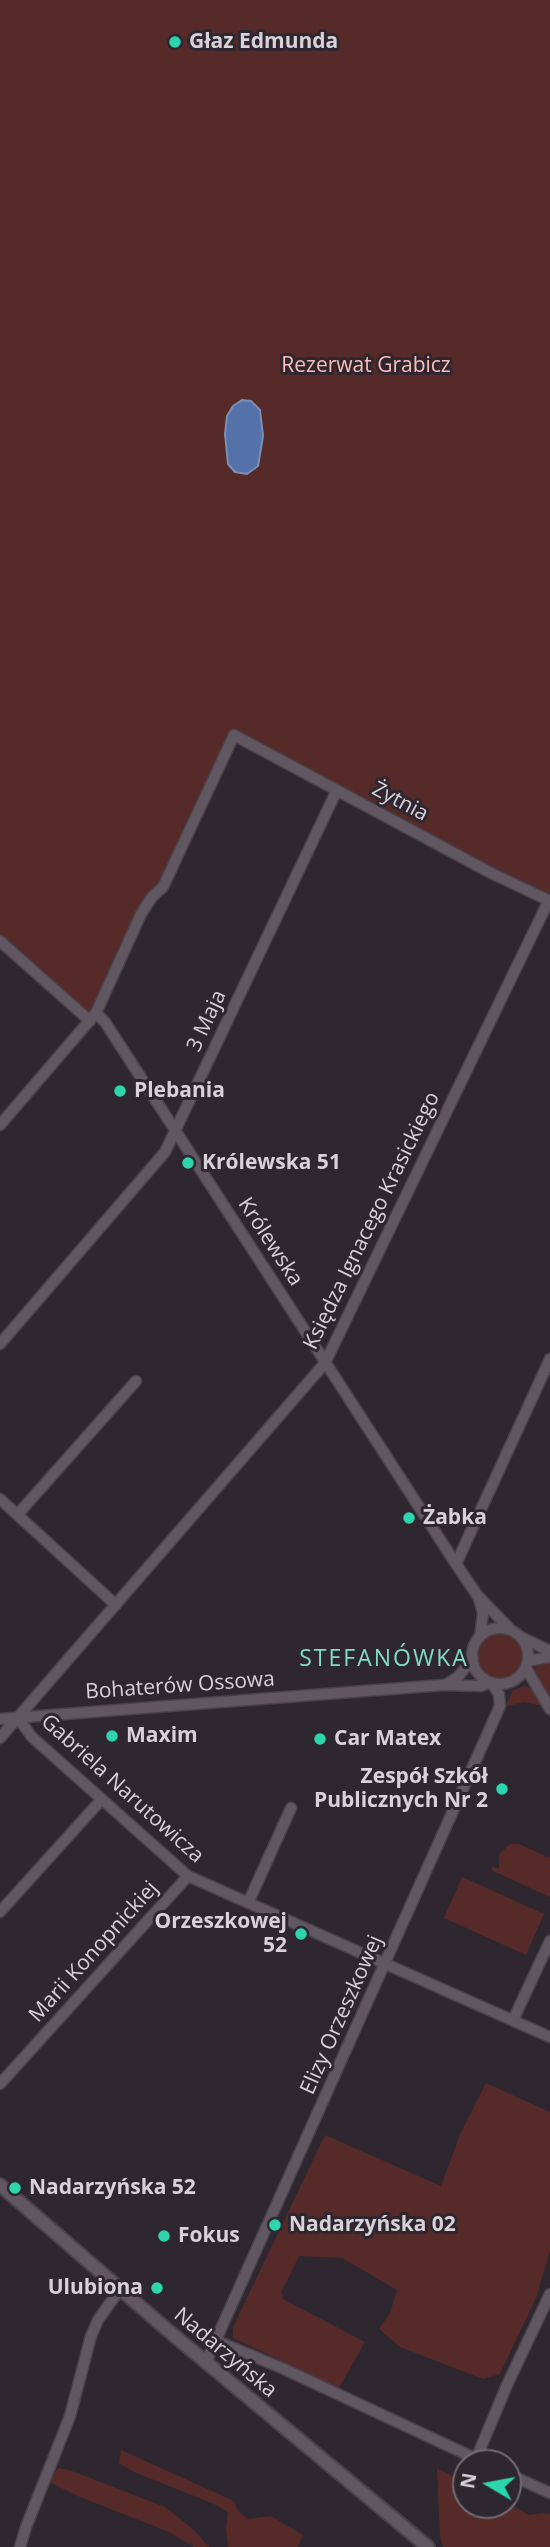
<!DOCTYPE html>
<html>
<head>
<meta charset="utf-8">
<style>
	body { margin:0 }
	#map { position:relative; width:550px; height:2547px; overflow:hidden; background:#2f2730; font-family:"Open Sans",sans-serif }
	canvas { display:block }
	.north { position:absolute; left:452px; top:2449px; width:70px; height:70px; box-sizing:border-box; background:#2f2730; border:2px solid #726b73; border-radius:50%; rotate:280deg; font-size:19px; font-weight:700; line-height:28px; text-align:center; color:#d7d2d8 }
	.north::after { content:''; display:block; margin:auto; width:24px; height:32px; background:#2cd5ab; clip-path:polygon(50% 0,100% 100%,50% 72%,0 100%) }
</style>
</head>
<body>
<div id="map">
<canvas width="550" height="2547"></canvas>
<div class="north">N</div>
</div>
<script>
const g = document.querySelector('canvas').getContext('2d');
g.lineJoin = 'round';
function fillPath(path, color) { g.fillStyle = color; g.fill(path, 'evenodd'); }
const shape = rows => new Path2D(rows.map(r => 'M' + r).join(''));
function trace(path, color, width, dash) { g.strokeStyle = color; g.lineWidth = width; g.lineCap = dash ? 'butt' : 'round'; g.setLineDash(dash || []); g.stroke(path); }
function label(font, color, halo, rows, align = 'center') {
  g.font = font + ' "Open Sans",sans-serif'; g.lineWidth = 6; g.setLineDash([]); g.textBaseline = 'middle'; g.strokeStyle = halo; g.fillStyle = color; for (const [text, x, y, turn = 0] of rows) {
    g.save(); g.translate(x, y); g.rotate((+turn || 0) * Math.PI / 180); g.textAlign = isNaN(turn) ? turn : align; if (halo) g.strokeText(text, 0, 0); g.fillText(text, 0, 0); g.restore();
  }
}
fillPath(shape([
	[0,0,550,0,550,898,233,731,162,881,151,892,90,1015,0,935],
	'476 1655a24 24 0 1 1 48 0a24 24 0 1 1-48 0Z',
	[550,1660,550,1701,534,1675,534,1670,540,1662],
	[525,1686,533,1690,543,1706,523,1702,505,1707,513,1690],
	[510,1844,519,1844,550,1858,550,1897,491,1870,493,1866,499,1869,499,1854],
	[462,1877,544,1914,526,1955,444,1918],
	[486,2083,550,2112,550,2250,536,2298,500,2374,483,2379,400,2347,379,2329,390,2313,397,2290,342,2258,299,2256,282,2291,283,2299,365,2342,339,2388,233,2338,233,2327,325,2135,441,2186,461,2132],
	[121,2450,234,2501,238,2511,248,2519,271,2516,303,2535,298,2547,228,2547,226,2529,228,2512,214,2504,134,2472,119,2463],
	[58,2468,72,2471,165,2507,195,2531,209,2547,194,2547,169,2532,80,2497,49,2482],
	[437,2468,466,2483,466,2505,508,2504,529,2515,544,2513,550,2515,550,2547,443,2547,440,2536]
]), '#552a28');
const water = shape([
	[242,400,251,401,260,410,263,436,258,466,247,474,235,472,228,464,225,434,227,416,233,406,242,400]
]);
fillPath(water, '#5472a9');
trace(water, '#7b8fb7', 2);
const minor = shape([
	[0,941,90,1021],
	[96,1013,105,1022,456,1564,477,1595,509,1628],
	[0,1125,96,1013,141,914,152,897,163,887,234,735,491,873,550,901],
	[0,1344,165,1152,337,790],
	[0,1499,116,1605],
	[18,1514,136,1381],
	[456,1564,550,1359],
	[479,1599,483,1613,480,1637],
	'472 1656a28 28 0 1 1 56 0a28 28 0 1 1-56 0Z',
	[523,1638,550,1651],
	[528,1661,550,1657],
	[526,1668,550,1709],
	[447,1684,458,1677,473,1658],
	[18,1718,32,1737,188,1876,550,2037],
	[0,1719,443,1685,481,1686,488,1683],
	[0,1738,325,1363,549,900],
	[248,1903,291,1808],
	[0,1912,102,1799],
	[513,2020,550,1941],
	[0,2084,188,1876],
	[217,2341,284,2369,485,2463],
	[206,2362,500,1706,499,1694,492,1684],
	[476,2459,507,2385,550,2294],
	[508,2474,550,2493],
	[20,2547,26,2527,70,2416,91,2336,98,2320,120,2289]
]);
const secondary = shape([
	[0,2185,171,2333,428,2547]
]);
trace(minor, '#49424a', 13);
trace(secondary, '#49424a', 16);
trace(minor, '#605761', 10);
trace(secondary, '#605761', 12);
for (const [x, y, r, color] of [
	[175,42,7,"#2cd5ab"],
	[120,1091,7,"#2cd5ab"],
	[188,1163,7,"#2cd5ab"],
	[409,1518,7,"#2cd5ab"],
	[112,1736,7,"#2cd5ab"],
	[320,1739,7,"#2cd5ab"],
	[502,1789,7,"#2cd5ab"],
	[301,1934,7,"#2cd5ab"],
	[15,2188,7,"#2cd5ab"],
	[275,2225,7,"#2cd5ab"],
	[164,2236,7,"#2cd5ab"],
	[157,2288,7,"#2cd5ab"]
]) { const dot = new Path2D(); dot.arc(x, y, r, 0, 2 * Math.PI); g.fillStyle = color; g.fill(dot); trace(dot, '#2f2730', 2.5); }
label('bold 21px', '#d7d2d8', '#2f2730', [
	["Głaz Edmunda",189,42],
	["Plebania",134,1091],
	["Królewska 51",202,1163],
	["Żabka",423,1518],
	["Maxim",126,1736],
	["Car Matex",334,1739],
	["Zespół Szkół",488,1777,"right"],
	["Publicznych Nr 2",488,1801,"right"],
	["Orzeszkowej",287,1922,"right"],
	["52",287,1946,"right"],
	["Nadarzyńska 52",29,2188],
	["Nadarzyńska 02",289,2225],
	["Fokus",178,2236],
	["Ulubiona",143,2288,"right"]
], 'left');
label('21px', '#fcbcb7', '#2f2730', [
	["Rezerwat Grabicz",366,366]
]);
label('21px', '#d7d2d8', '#2f2730', [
	["Żytnia",400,802,28],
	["3 Maja",207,1021,-65],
	["Księdza Ignacego Krasickiego",372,1221,-64],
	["Królewska",270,1242,57],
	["Bohaterów Ossowa",180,1686,-4],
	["Gabriela Narutowicza",122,1789,42],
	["Marii Konopnickiej",94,1952,-48],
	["Elizy Orzeszkowej",342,2015,-66],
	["Nadarzyńska",225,2353,40]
]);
g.letterSpacing = '2px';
label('23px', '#80dec0', '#2f2730', [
	["STEFANÓWKA",384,1659]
]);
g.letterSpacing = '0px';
</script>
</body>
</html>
